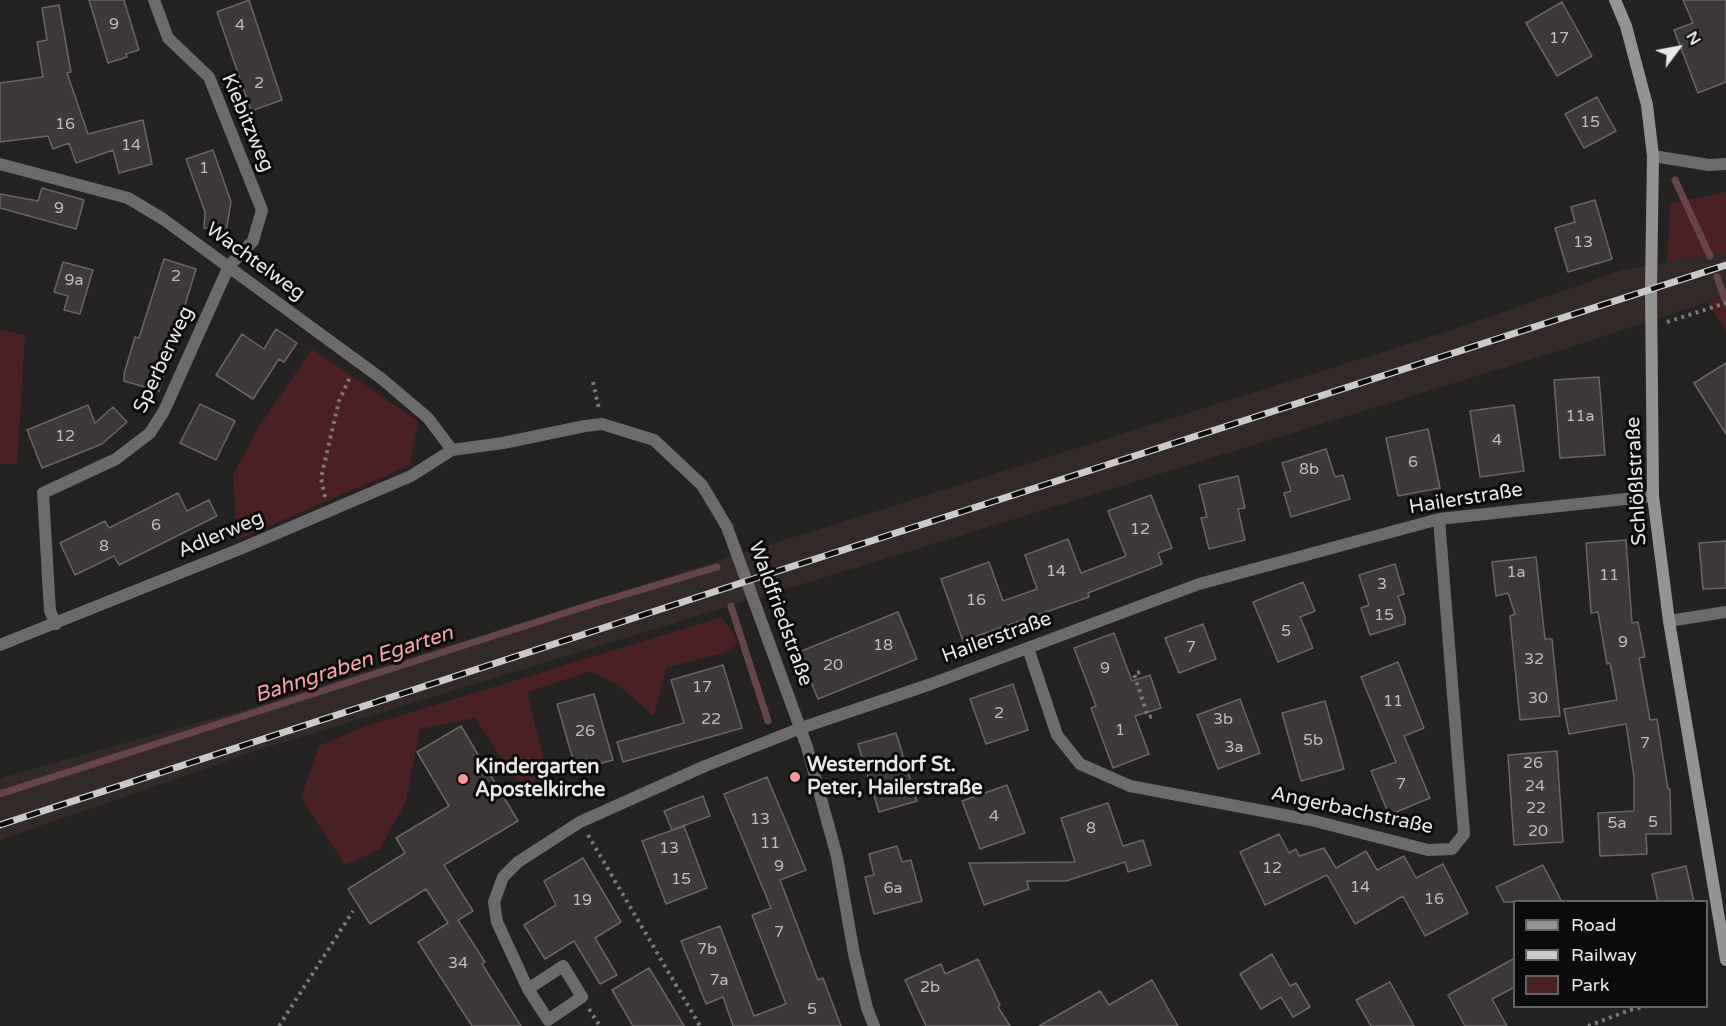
<!DOCTYPE html>
<html>
<head>
<meta charset="utf-8">
<style>
	body { margin:0 }
	#map { position:relative; width:1726px; height:1026px; overflow:hidden; background:#242121; font-family:"Varela Round",sans-serif }
	canvas { display:block }
	.legend { position:absolute; left:1513px; top:900px; width:195px; height:108px; box-sizing:border-box; background:#0c0b0b; border:2px solid #646363; margin:0; padding:8px 10px; list-style:none; font-size:18px; color:#e9e7e7 }
	.legend li { display:flex; align-items:center; gap:12px; height:30px }
	.legend b { width:30px; border:2px solid #646363 }
	.north { position:absolute; left:1648px; top:18px; width:60px; height:60px; -webkit-text-stroke:4px #0c0b0b; paint-order:stroke; rotate:58deg; font-size:16px; font-weight:700; line-height:24px; text-align:center; color:#e9e7e7 }
	.north::after { content:''; display:block; margin:auto; width:21px; height:27px; background:#e9e7e7; clip-path:polygon(50% 0,100% 100%,50% 72%,0 100%) }
</style>
</head>
<body>
<div id="map">
<canvas width="1726" height="1026"></canvas>
<ul class="legend">
<li><b style="height:8px;background:#969393"></b>Road</li>
<li><b style="height:8px;background:#cbc9c9"></b>Railway</li>
<li><b style="height:16px;background:#492023"></b>Park</li>
</ul>
<div class="north">N</div>
</div>
<script>
const g = document.querySelector('canvas').getContext('2d');
g.lineJoin = 'round';
function fillPath(path, color) { g.fillStyle = color; g.fill(path, 'evenodd'); }
const shape = rows => new Path2D(rows.map(r => 'M' + r).join(''));
function trace(path, color, width, dash) { g.strokeStyle = color; g.lineWidth = width; g.lineCap = dash ? 'butt' : 'round'; g.setLineDash(dash || []); g.stroke(path); }
function label(font, color, halo, rows, align = 'center') {
  g.font = font + ' "Varela Round",sans-serif'; g.lineWidth = 6; g.setLineDash([]); g.textBaseline = 'middle'; g.strokeStyle = halo; g.fillStyle = color; for (const [text, x, y, turn = 0] of rows) {
    g.save(); g.translate(x, y); g.rotate((+turn || 0) * Math.PI / 180); g.textAlign = isNaN(turn) ? turn : align; if (halo) g.strokeText(text, 0, 0); g.fillText(text, 0, 0); g.restore();
  }
}
fillPath(shape([
	[1726,252,1726,296,1574,346,930,545,262,749,0,840,0,778,247,709,1446,332,1622,270]
]), '#332929');
fillPath(shape([
	[1726,192,1726,252,1667,262,1670,203],
	[1726,296,1726,331,1707,302],
	[0,330,25,335,17,464,0,464],
	[312,349,418,421,410,465,237,540,233,475,258,428],
	[722,617,738,642,727,652,666,668,654,716,618,685,590,671,527,692,548,776,532,792,515,778,475,718,420,729,406,801,380,849,345,865,301,798,319,746,360,728]
]), '#492023');
trace(shape([
	[1675,180,1710,256],
	[1717,277,1726,302],
	[731,606,768,721],
	[0,794,593,604,717,567]
]), '#65454a', 7);
const building = shape([
	[89,0,124,0,139,50,126,54,127,57,108,63,89,0],
	[249,0,282,100,251,111,217,12,249,0],
	[1683,0,1726,0,1726,82,1698,93,1674,30,1693,23,1683,0],
	[1562,2,1592,56,1557,76,1526,23,1562,2],
	[59,5,71,72,67,73,88,134,143,120,152,164,119,173,113,150,76,163,69,143,53,149,48,136,0,142,0,83,43,77,37,42,47,40,42,8,59,5],
	[1597,97,1616,131,1584,148,1565,114,1597,97],
	[213,150,231,202,226,232,204,228,205,212,186,159,213,150],
	[42,188,84,200,76,229,0,208,0,194,38,201,42,188],
	[1595,200,1612,259,1568,272,1555,228,1575,222,1571,207,1595,200],
	[164,259,196,269,159,391,124,381,124,374,135,337,139,338,164,259],
	[63,262,93,270,80,314,64,310,68,296,54,292,63,262],
	[276,329,297,343,284,362,279,359,253,399,216,375,242,334,264,349,276,329],
	[1726,363,1726,434,1694,383,1726,363],
	[1599,377,1605,455,1560,458,1554,380,1599,377],
	[200,404,235,421,216,460,180,443,200,404],
	[88,405,95,423,113,407,127,422,102,444,42,468,27,430,88,405],
	[1514,405,1524,471,1480,477,1470,411,1514,405],
	[1428,429,1440,488,1398,496,1386,438,1428,429],
	[1326,449,1335,477,1343,475,1350,499,1291,517,1284,493,1291,491,1282,463,1326,449],
	[1238,476,1245,508,1238,509,1245,540,1209,549,1201,518,1207,517,1199,485,1238,476],
	[178,493,187,511,209,500,217,516,119,565,114,556,75,575,60,543,105,521,109,528,178,493],
	[1151,495,1172,548,1158,553,1162,564,1088,593,1089,597,963,641,941,579,989,562,1003,601,1037,589,1025,555,1068,539,1081,573,1126,556,1108,511,1151,495],
	[1626,540,1632,623,1638,622,1645,657,1639,658,1650,720,1657,719,1668,789,1670,789,1671,834,1646,834,1647,854,1600,856,1598,813,1634,811,1634,777,1626,724,1569,734,1564,709,1617,700,1610,663,1607,664,1598,612,1591,613,1586,543,1626,540],
	[1726,541,1726,588,1703,589,1699,543,1726,541],
	[1536,557,1545,639,1552,639,1560,716,1520,720,1510,616,1515,614,1508,593,1496,596,1492,562,1536,557],
	[1395,564,1404,594,1398,596,1405,617,1405,624,1370,635,1361,608,1369,605,1359,575,1395,564],
	[1303,582,1315,611,1300,617,1313,648,1278,662,1253,602,1303,582],
	[898,612,917,659,818,699,799,652,898,612],
	[1203,624,1216,659,1179,673,1165,638,1203,624],
	[1114,633,1132,681,1150,675,1161,708,1135,716,1149,754,1113,768,1091,708,1096,706,1074,648,1114,633],
	[1398,662,1424,728,1404,736,1430,798,1389,815,1371,771,1396,762,1361,677,1398,662],
	[723,665,742,728,623,762,617,742,684,723,671,680,723,665],
	[1013,684,1028,730,986,744,970,699,1013,684],
	[594,694,613,760,576,770,557,704,594,694],
	[1240,699,1260,753,1218,769,1197,715,1240,699],
	[1325,701,1344,769,1301,781,1282,713,1325,701],
	[461,726,518,821,444,865,473,911,458,920,485,962,482,964,521,1026,472,1026,418,942,448,923,426,889,370,924,348,889,405,853,396,838,449,806,417,752,461,726],
	[896,733,917,801,879,812,858,744,896,733],
	[1557,751,1563,842,1514,845,1508,755,1557,751],
	[767,777,806,870,780,880,818,980,823,978,841,1026,733,1026,723,997,706,1004,681,941,720,926,754,1016,786,1004,752,915,771,908,724,794,767,777],
	[1007,785,1025,833,980,849,962,801,1007,785],
	[703,796,710,816,672,830,664,811,703,796],
	[1108,803,1123,846,1143,840,1151,865,1128,872,1125,862,1066,881,1027,881,1029,889,984,905,969,863,1075,862,1061,818,1108,803],
	[684,826,707,888,666,904,642,841,684,826],
	[1279,834,1289,853,1296,849,1299,856,1324,848,1336,868,1366,851,1377,870,1404,856,1416,878,1443,864,1468,913,1425,936,1403,896,1355,924,1327,875,1265,905,1240,852,1279,834],
	[897,846,902,862,911,860,922,901,874,914,865,877,874,875,869,854,897,846],
	[583,858,621,922,595,938,617,975,600,984,574,941,545,959,524,925,556,905,544,881,583,858],
	[1543,865,1562,902,1504,902,1496,887,1543,865],
	[1686,866,1694,902,1658,902,1652,874,1686,866],
	[1272,954,1290,986,1296,983,1310,1007,1293,1017,1281,997,1261,1009,1240,974,1272,954],
	[1515,958,1515,987,1492,999,1507,1026,1465,1026,1448,995,1515,958],
	[978,959,1000,1005,998,1007,1010,1026,926,1026,905,980,941,964,945,974,978,959],
	[649,968,662,989,684,1026,633,1026,612,990,649,968],
	[1152,980,1178,1026,1039,1026,1100,991,1109,1005,1152,980],
	[1390,982,1414,1026,1371,1026,1356,1000,1390,982]
]);
fillPath(building, '#3d3939');
trace(building, '#6a6666', 1.5);
trace(shape([
	[1667,322,1726,303],
	[593,382,599,409],
	[325,497,321,478,339,401,351,375],
	[1140,672,1134,674,1148,717,1155,716],
	[588,835,700,1026],
	[589,1009,600,1026],
	[279,1026,353,911],
	[1588,1026,1630,1010,1647,1006]
]), '#7b7878', 4, [3, 4.5]);
trace(shape([
	[1653,156,1709,165,1726,164],
	[0,164,128,198,163,219,382,379,428,418,452,450],
	[1669,621,1726,612],
	[56,624,50,611,43,493,116,459,150,433,164,411,229,266,253,241,262,210,209,77,168,38,154,0],
	[0,645,240,549,411,476,452,450,503,443,585,426,602,424,654,440,702,485,727,527,807,747,837,857,854,954,867,1008,874,1026],
	[1028,648,1057,735,1080,764,1130,786,1311,820,1428,850,1452,849,1464,834,1439,519],
	[528,989,563,966,582,997,548,1020,528,989,497,922,494,902,503,877,518,862,580,822,705,766,801,728,931,684,1199,584,1439,519,1653,496]
]), '#6c6a6a', 12);
trace(shape([
	[1615,0,1626,26,1647,105,1653,156,1651,289,1653,496,1669,621,1726,960]
]), '#969393', 12);
const rail = shape([
	[0,825,747,581,1726,265]
]);
trace(rail, '#cbc9c9', 7);
trace(rail, '#0c0b0b', 4.5, [14]);
for (const [x, y, r, color] of [
	[795,777,6,"#f59b9e"],
	[463,779,6,"#f59b9e"]
]) { const dot = new Path2D(); dot.arc(x, y, r, 0, 2 * Math.PI); g.fillStyle = color; g.fill(dot); trace(dot, '#0c0b0b', 2); }
label('16px', '#bebcbc', null, [
	["9",114,25],
	["4",240,26],
	["17",1559,39],
	["2",259,84],
	["15",1590,123],
	["16",65,125],
	["14",131,146],
	["1",204,169],
	["9",59,209],
	["13",1583,243],
	["2",176,277],
	["9a",74,281],
	["11a",1580,417],
	["12",65,437],
	["4",1497,441],
	["6",1413,463],
	["8b",1309,470],
	["6",156,526],
	["12",1140,530],
	["8",104,547],
	["14",1056,572],
	["1a",1516,573],
	["11",1609,576],
	["3",1382,585],
	["16",976,601],
	["15",1384,616],
	["5",1286,632],
	["9",1623,643],
	["18",883,646],
	["7",1191,648],
	["32",1534,660],
	["20",833,666],
	["9",1105,669],
	["17",702,688],
	["30",1538,699],
	["11",1393,702],
	["2",999,714],
	["22",711,720],
	["3b",1223,720],
	["1",1120,731],
	["26",585,732],
	["5b",1313,741],
	["7",1645,744],
	["3a",1234,748],
	["26",1533,764],
	["7",1401,785],
	["24",1535,787],
	["22",1536,809],
	["4",994,817],
	["13",760,820],
	["5",1653,823],
	["5a",1617,824],
	["8",1091,829],
	["20",1538,832],
	["11",770,844],
	["13",669,849],
	["9",779,867],
	["12",1272,869],
	["15",681,880],
	["14",1360,888],
	["6a",893,889],
	["16",1434,900],
	["19",582,901],
	["7",779,933],
	["7b",707,950],
	["34",458,964],
	["7a",719,981],
	["2b",930,988],
	["5",812,1010]
]);
label('20px', '#e9e7e7', '#0c0b0b', [
	["Kiebitzweg",247,123,67],
	["Wachtelweg",255,262,36],
	["Sperberweg",164,360,-65],
	["Schlößlstraße",1637,481,-93],
	["Hailerstraße",1466,499,-9],
	["Adlerweg",221,535,-23],
	["Waldfriedstraße",780,614,70],
	["Hailerstraße",997,638,-20],
	["Angerbachstraße",1352,811,12]
]);
label('bold 20px', '#e9e7e7', '#0c0b0b', [
	["Westerndorf St.",807,766],
	["Peter, Hailerstraße",807,789],
	["Kindergarten",475,768],
	["Apostelkirche",475,791]
], 'left');
label('italic 21px', '#fca5a8', '#0c0b0b', [
	["Bahngraben Egarten",354,665,-18]
]);
</script>
</body>
</html>
